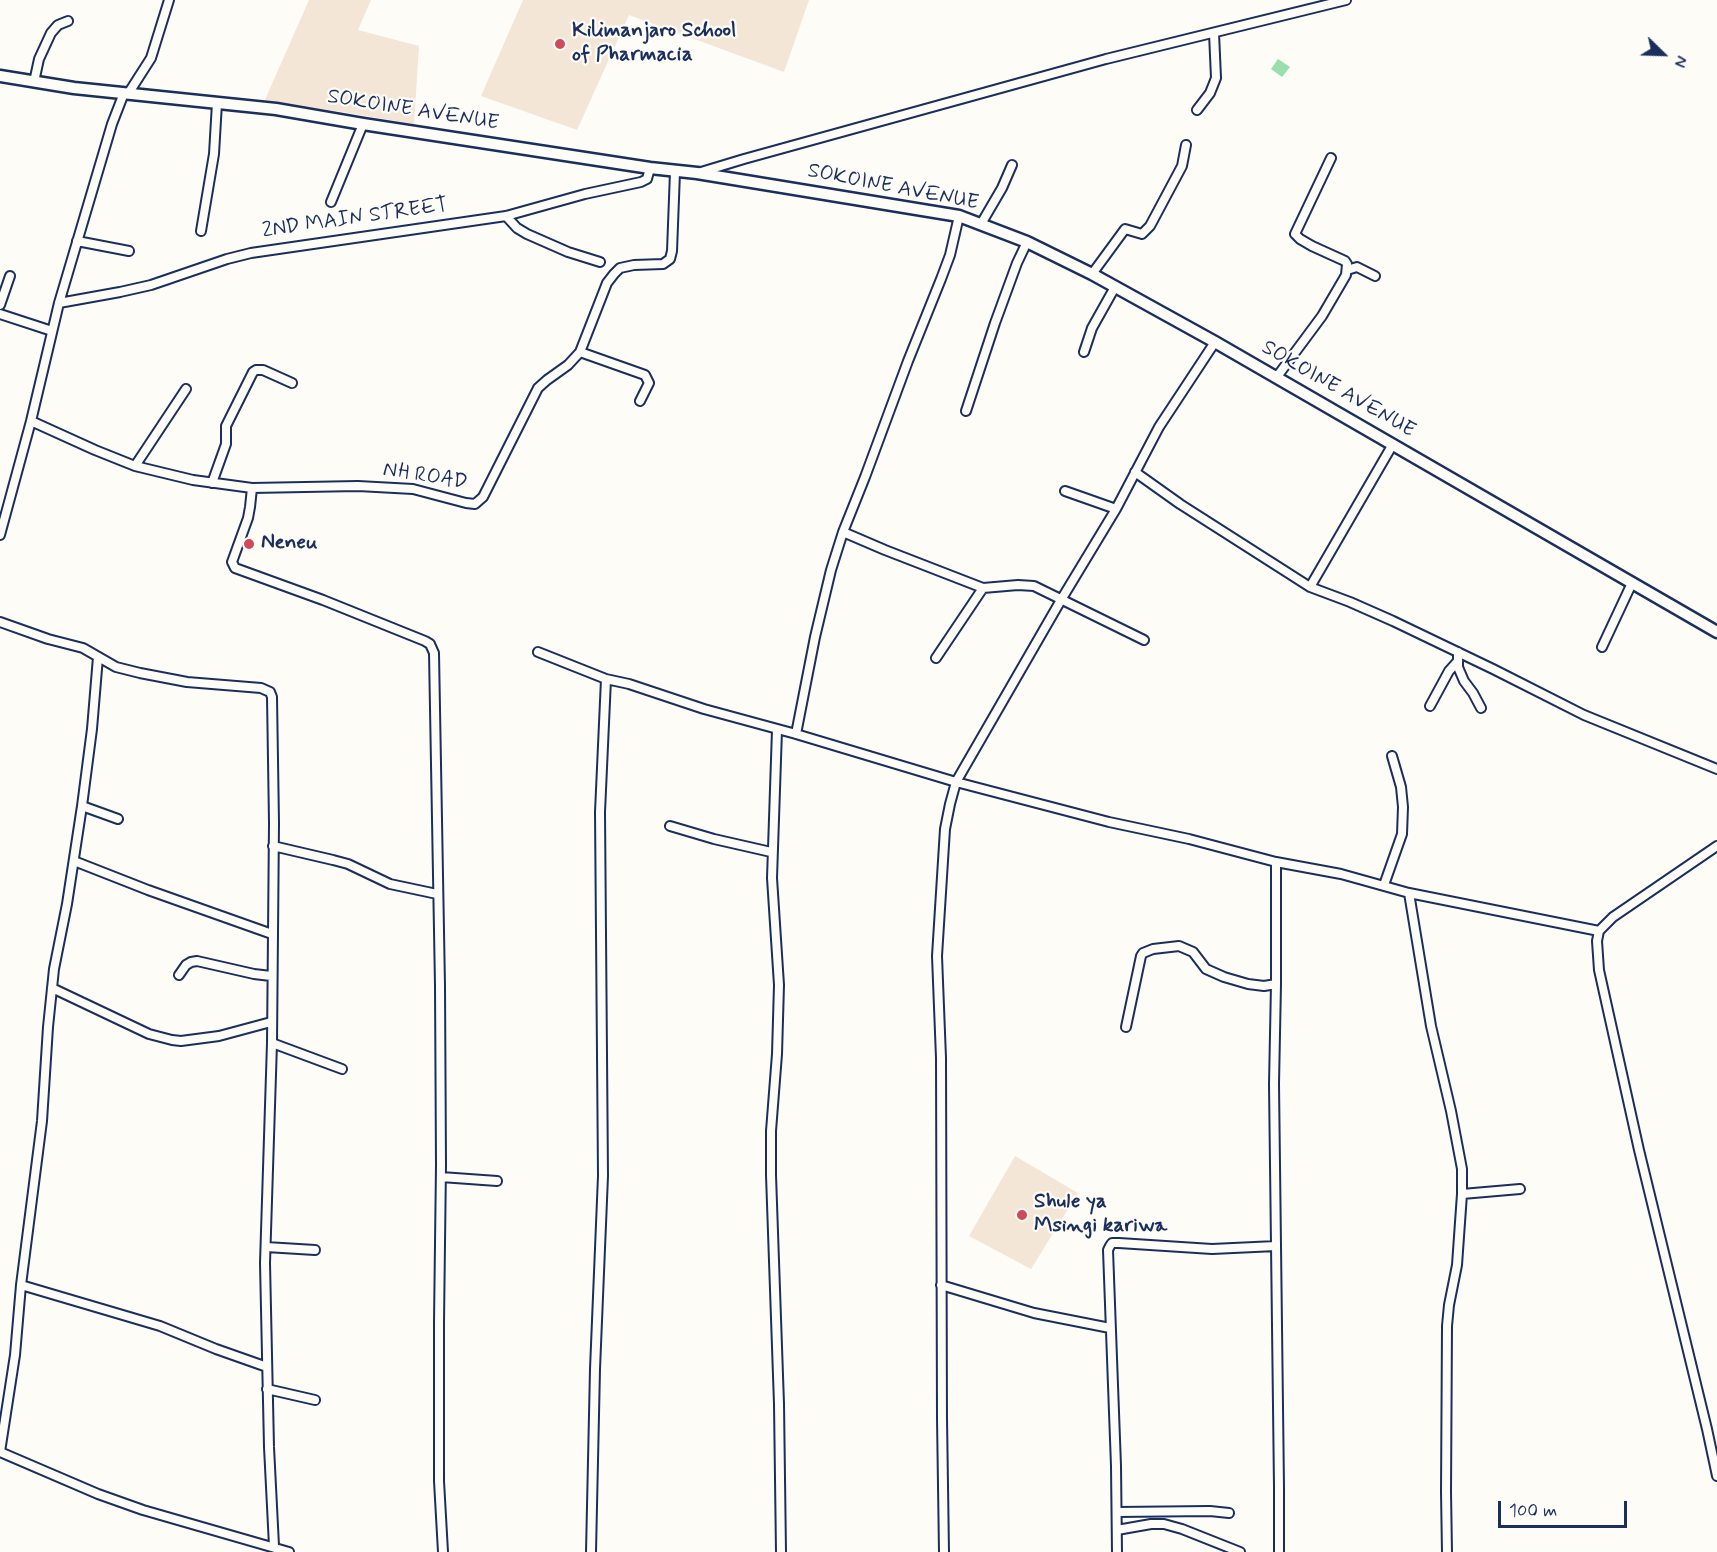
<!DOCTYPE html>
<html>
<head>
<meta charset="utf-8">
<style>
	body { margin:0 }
	#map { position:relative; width:1717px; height:1552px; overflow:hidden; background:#fdfcf7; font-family:Mynerve,sans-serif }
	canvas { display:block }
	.north { position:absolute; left:1633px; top:24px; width:60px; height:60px; -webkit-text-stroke:4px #fdfcf7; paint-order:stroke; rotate:113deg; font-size:16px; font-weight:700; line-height:24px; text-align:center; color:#1b2f5e }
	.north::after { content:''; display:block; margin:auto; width:21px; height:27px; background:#1b2f5e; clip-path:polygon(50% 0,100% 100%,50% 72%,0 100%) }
	.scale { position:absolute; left:1498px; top:1501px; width:129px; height:27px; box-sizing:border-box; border:3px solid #1b2f5e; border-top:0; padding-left:8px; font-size:18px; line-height:21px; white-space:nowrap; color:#1b2f5e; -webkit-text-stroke:4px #fdfcf7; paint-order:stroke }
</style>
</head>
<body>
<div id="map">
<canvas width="1717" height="1552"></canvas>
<div class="north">N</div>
<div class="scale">100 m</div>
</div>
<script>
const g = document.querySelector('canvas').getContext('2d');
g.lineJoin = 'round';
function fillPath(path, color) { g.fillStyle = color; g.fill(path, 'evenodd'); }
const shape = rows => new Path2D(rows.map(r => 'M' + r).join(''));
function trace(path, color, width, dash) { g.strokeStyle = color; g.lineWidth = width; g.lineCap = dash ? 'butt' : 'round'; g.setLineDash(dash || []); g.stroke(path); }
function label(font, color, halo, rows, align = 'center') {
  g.font = font + ' Mynerve,sans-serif'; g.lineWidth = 4.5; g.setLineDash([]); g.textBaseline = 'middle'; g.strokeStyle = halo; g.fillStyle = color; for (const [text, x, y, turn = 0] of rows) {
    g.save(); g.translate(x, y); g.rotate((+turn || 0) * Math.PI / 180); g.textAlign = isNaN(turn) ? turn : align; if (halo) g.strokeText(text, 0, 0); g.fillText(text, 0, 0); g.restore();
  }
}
fillPath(shape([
	[309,0,371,0,358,30,419,46,414,124,336,111,264,102],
	[523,0,809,0,784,72,629,15,577,130,481,96],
	[1015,1156,1078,1193,1031,1269,969,1236]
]), '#f3e6d7');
fillPath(shape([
	[1278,59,1290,67,1282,77,1271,69]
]), '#98dfac');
const street = shape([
	[34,82,39,59,51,33,58,25,68,21],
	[128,94,151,58,169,0],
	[1197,110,1210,93,1216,78,1214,33],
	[701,172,744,159,1106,59,1346,0],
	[331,202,363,124],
	[506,216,517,228,527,234,568,252,600,262],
	[981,224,1002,188,1012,165],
	[201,231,214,154,217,103],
	[77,241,129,251],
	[1347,270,1357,267,1375,276],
	[1092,274,1125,229,1142,234,1150,226,1182,166,1186,145],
	[59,303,120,292,151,285,227,259,251,253,506,216,585,194,641,182,647,179,650,168],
	[0,305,10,276],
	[0,314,52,331],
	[580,352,645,375,649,383,640,401],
	[1084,352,1092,328,1115,287],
	[1276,378,1322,316,1346,275,1347,264,1345,261,1312,246,1300,239,1295,234,1331,158],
	[966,411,995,323,1017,263,1027,242],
	[31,421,95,450,135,466,193,480,252,488,358,486,413,489,466,503,475,504,483,497,538,388,547,380,568,365,580,352,607,283,614,274,620,268,634,265,663,264,670,259,672,251,675,172],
	[135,466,186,389],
	[1135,472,1180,504,1310,587,1350,602,1393,621,1493,669,1584,715,1717,769],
	[212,483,226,444,226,426,253,372,256,370,263,370,292,383],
	[252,488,250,507,248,518,232,562,235,568,323,600,425,641,430,644,434,653,440,986,441,1165,439,1322,439,1481,443,1552],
	[1065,491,1116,509],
	[843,532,885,550,983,588,1018,585,1034,586,1144,640],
	[0,535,31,421,59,303,112,124,124,93],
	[1310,587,1393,444],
	[0,622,48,639,83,648,116,667,140,673,187,682,261,688,270,692,272,697,274,823,272,1043,265,1263,269,1447,274,1546],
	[1602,647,1632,583],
	[538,652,606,679,629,684,704,709,796,734,956,782,1061,600,1116,509,1159,427,1215,342],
	[1458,652,1458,667,1464,681,1473,693,1481,708],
	[936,658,983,588],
	[1430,706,1449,671,1458,661],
	[777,730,772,878,779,985,777,1054,771,1131,771,1175,779,1404,781,1552],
	[796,734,815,637,831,570,843,532,865,477,908,361,941,279,950,255,959,216],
	[82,806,118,819],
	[670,826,714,839,771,852],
	[273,846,333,860,348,864,390,884,437,894],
	[1717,846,1613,917,1599,931,1597,941,1599,970,1639,1150,1707,1429,1717,1476],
	[74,861,148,890,272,934],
	[1276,862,1276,984,1274,1084,1279,1487,1279,1552],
	[1384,885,1402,834,1403,807,1401,787,1392,756],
	[1409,893,1431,1026,1451,1111,1462,1169,1462,1194,1457,1265,1449,1305,1447,1326,1446,1492,1447,1552],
	[179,975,186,965,191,962,197,961,254,974,271,976],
	[52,988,149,1034,172,1040,181,1041,219,1036,271,1022],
	[1126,1027,1141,956,1143,953,1153,949,1179,946,1193,952,1206,969,1224,977,1248,984,1264,986,1276,984],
	[272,1043,342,1069],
	[441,1177,497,1181],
	[1462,1194,1520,1189],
	[266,1247,315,1250],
	[21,1285,160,1326,216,1349,267,1367],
	[941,1285,1034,1313,1110,1328],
	[267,1389,315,1400],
	[0,1452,15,1355,21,1285,42,1121,48,1027,54,969,67,904,82,806,92,729,98,657],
	[0,1452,98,1494,143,1510,289,1552],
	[1117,1512,1210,1511,1229,1513],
	[1117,1530,1151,1524,1164,1524,1182,1529,1240,1552],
	[591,1552,595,1369,603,1176,600,812,606,679],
	[944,1552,942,1418,941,1058,937,956,945,829,950,804,956,782,1109,822,1189,839,1276,862,1341,874,1409,893,1599,931],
	[1117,1552,1116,1466,1108,1250,1110,1246,1112,1243,1119,1243,1212,1249,1276,1246]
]);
const secondary = shape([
	[0,76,74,88,276,109,363,124,650,168,697,173,959,216,1027,242,1092,274,1215,342,1717,632]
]);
trace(street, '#1b2f5e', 12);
trace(secondary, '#1b2f5e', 15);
trace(street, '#fdfcf7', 8);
trace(secondary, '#fdfcf7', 10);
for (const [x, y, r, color] of [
	[560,44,6,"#d1495b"],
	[249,544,6,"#d1495b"],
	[1022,1215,6,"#d1495b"]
]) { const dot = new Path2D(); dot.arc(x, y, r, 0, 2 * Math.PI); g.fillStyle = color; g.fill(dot); trace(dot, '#fdfcf7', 2); }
label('bold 21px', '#1b2f5e', '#fdfcf7', [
	["Kilimanjaro School",572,32],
	["of Pharmacia",572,56],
	["Neneu",261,544],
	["Shule ya",1034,1203],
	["Msingi kariwa",1034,1227]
], 'left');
label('21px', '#1b2f5e', '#fdfcf7', [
	["SOKOINE AVENUE",413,111,9],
	["SOKOINE AVENUE",893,188,11],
	["2ND MAIN STREET",355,219,-8],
	["SOKOINE AVENUE",1338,390,30],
	["NH ROAD",425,477,9]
]);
</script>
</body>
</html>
